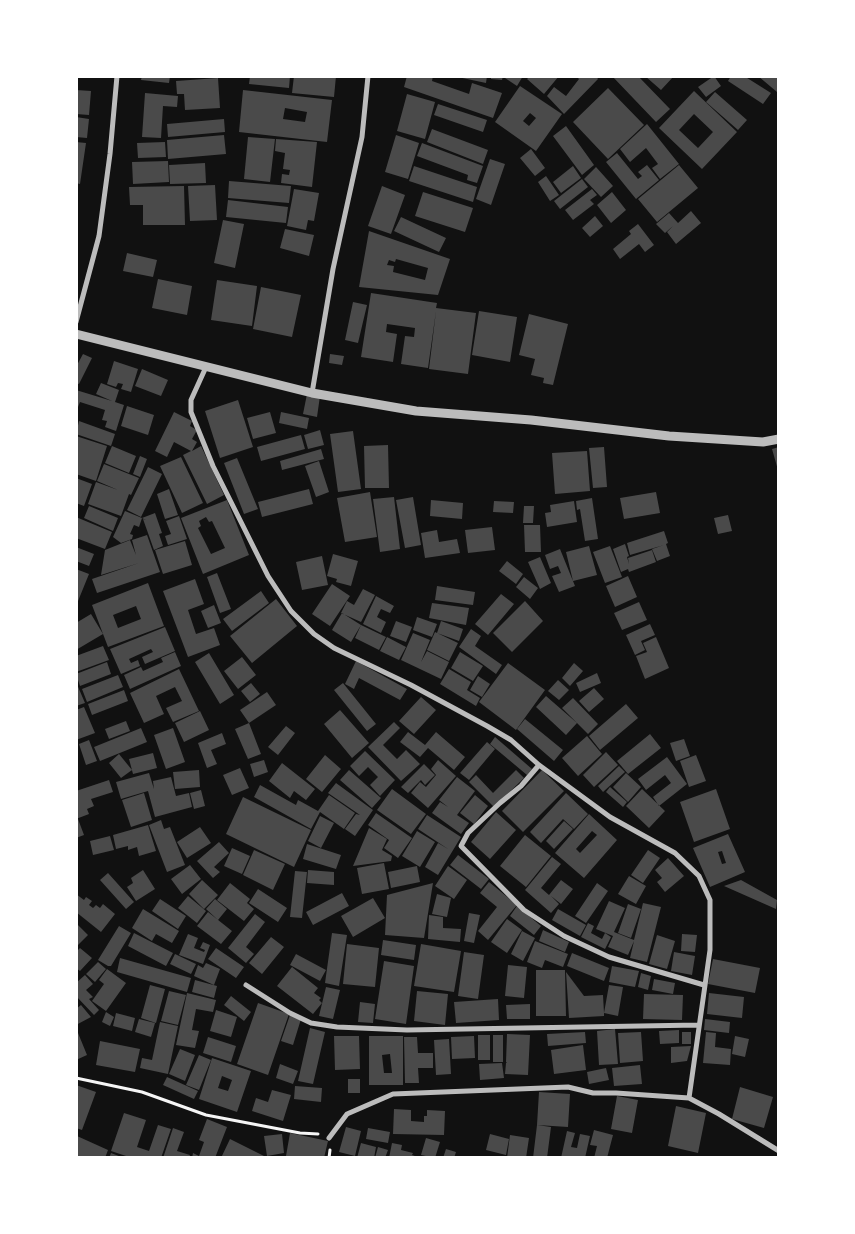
<!DOCTYPE html>
<html>
<head>
<meta charset="utf-8">
<style>
	body { margin:0 }
	#map { position:relative; width:855px; height:1234px; overflow:hidden; background:#111; font-family:"Nunito Sans",sans-serif }
	canvas { display:block }
	.frame { position:absolute; inset:0; border:78px solid #fff; pointer-events:none }
</style>
</head>
<body>
<div id="map">
<canvas width="855" height="1234"></canvas>
<div class="frame"></div>
</div>
<script>
const g = document.querySelector('canvas').getContext('2d');
g.lineJoin = 'round';
function fillPath(path, color) { g.fillStyle = color; g.fill(path, 'evenodd'); }
const shape = rows => new Path2D(rows.map(r => 'M' + r).join(''));
function trace(path, color, width, dash) { g.strokeStyle = color; g.lineWidth = width; g.lineCap = dash ? 'butt' : 'round'; g.setLineDash(dash || []); g.stroke(path); }
fillPath(shape([
	[142,76,170,76,169,83,141,80],
	[250,76,290,76,289,88,249,84],
	[294,76,336,76,334,97,292,93],
	[407,76,433,76,432,81,469,94,472,83,502,93,493,118,404,87],
	[453,76,487,76,486,83],
	[491,76,503,76,502,80,491,79],
	[506,76,523,76,517,86,505,78],
	[530,76,559,76,544,94,527,79],
	[576,76,596,76,598,79,564,114,547,96,554,87,566,96,579,79],
	[612,76,638,76,670,109,656,122],
	[645,76,674,76,661,90],
	[714,76,721,86,706,97,698,87],
	[731,76,744,76,771,93,763,104,728,81],
	[758,76,779,76,779,89,777,92],
	[218,78,220,108,185,110,184,94,177,94,176,81],
	[520,86,562,114,536,151,495,122],
	[530,113,536,118,529,126,523,121],
	[608,88,644,125,608,159,573,122],
	[76,90,91,91,89,115,76,114],
	[243,90,332,100,327,142,239,132],
	[285,108,307,112,305,122,283,119],
	[694,91,737,132,702,169,659,128],
	[694,114,713,132,698,148,679,130],
	[715,92,747,120,738,130,706,102],
	[145,93,178,96,177,107,163,106,161,138,142,137],
	[407,94,435,102,425,139,397,131],
	[438,104,487,120,483,132,434,115],
	[76,117,89,119,87,138,76,137],
	[224,119,225,132,168,137,167,124],
	[647,124,679,164,660,179,652,168,658,164,646,148,630,162,620,149],
	[566,126,594,165,582,175,553,136],
	[432,129,488,150,483,164,427,142],
	[224,135,226,154,168,159,167,140],
	[396,135,419,143,408,179,385,172],
	[248,137,275,139,270,182,244,179],
	[276,139,317,142,312,187,281,183,282,174,289,175,290,170,283,169,285,153,275,151],
	[76,142,86,143,80,184,76,183],
	[165,142,166,157,138,158,137,143],
	[422,143,483,166,477,183,467,180,468,175,417,156],
	[531,149,545,168,535,176,520,158],
	[617,153,638,179,642,176,638,172,647,165,659,180,636,199,606,162],
	[490,159,505,164,491,205,476,199],
	[168,161,169,182,133,184,132,162],
	[205,163,206,183,170,184,169,165],
	[679,165,698,188,657,222,638,199],
	[414,166,477,187,473,202,409,181],
	[573,166,581,178,561,193,553,182],
	[596,167,613,186,601,197,584,179],
	[546,176,559,195,550,201,538,182],
	[582,179,588,187,560,209,554,201],
	[229,181,291,186,289,203,228,198],
	[215,185,217,220,190,221,188,186],
	[184,186,185,225,143,225,143,205,130,205,129,187],
	[382,186,405,195,391,234,368,226],
	[294,189,319,193,314,221,308,220,306,230,287,226],
	[592,189,597,195,590,200,594,204,573,220,565,210],
	[423,192,473,208,465,232,415,216],
	[612,192,626,210,611,223,597,205],
	[228,200,288,207,286,223,226,217],
	[691,211,701,223,676,244,667,232,673,226,665,233,656,224,669,213,678,223],
	[595,216,603,226,590,237,582,228],
	[401,217,446,238,439,252,394,231],
	[223,220,244,224,235,268,214,263],
	[638,224,654,245,645,252,639,244,620,259,613,249,631,234,629,231],
	[285,229,314,235,309,256,280,248],
	[369,231,450,259,438,295,359,287],
	[396,259,428,268,425,280,393,272,394,266,387,265,389,260,395,262],
	[127,253,157,260,153,277,123,271],
	[158,279,192,286,187,315,152,308],
	[217,280,257,286,252,326,211,320],
	[261,287,301,295,292,337,253,329],
	[371,293,437,303,436,308,476,313,468,374,429,369,436,311,428,368,401,364,405,336,414,337,415,328,387,324,386,332,397,334,393,362,361,357],
	[353,302,367,305,358,343,345,340],
	[479,311,517,317,510,362,472,355],
	[529,314,568,324,553,385,543,383,544,378,531,375,535,359,519,355],
	[83,354,92,358,79,384,76,383,76,367],
	[330,354,344,356,342,365,329,363],
	[114,361,138,369,131,392,121,389,123,384,118,383,116,387,107,384],
	[142,369,168,380,161,396,135,386],
	[101,383,119,390,115,402,124,405,116,431,105,427,107,421,102,420,105,410,80,402,76,412,76,390,112,401,96,394],
	[307,394,320,396,317,417,303,414],
	[238,400,253,447,220,458,205,411],
	[127,406,154,415,148,435,121,426],
	[174,412,192,421,190,426,197,430,192,439,197,442,192,451,201,446,224,495,207,504,183,455,191,451,174,442,167,457,155,451],
	[270,412,276,433,253,439,247,418],
	[281,412,309,418,307,429,279,423],
	[79,421,115,434,111,446,76,434],
	[320,430,324,445,308,449,304,435],
	[353,431,361,489,338,492,330,434],
	[301,435,305,449,261,461,257,447],
	[76,436,107,446,96,481,76,474],
	[388,445,389,488,365,488,364,446],
	[112,446,136,456,129,473,105,463],
	[604,447,607,487,593,488,589,448],
	[779,447,779,470,778,470,772,449],
	[321,449,324,459,282,470,280,461],
	[587,451,590,491,555,494,552,453],
	[140,456,147,459,140,477,133,474],
	[181,457,203,503,182,513,160,466],
	[237,458,258,509,244,514,224,463],
	[319,461,329,492,316,497,305,466],
	[104,464,139,478,131,495,129,494,121,516,88,504,96,482,118,490,97,481],
	[148,467,162,474,141,517,127,510],
	[76,478,92,484,84,506,76,503],
	[169,489,178,515,165,519,157,494],
	[309,489,313,504,262,517,258,502],
	[370,492,377,537,345,542,337,498],
	[656,492,660,513,624,519,620,498],
	[394,497,400,549,380,552,373,499],
	[413,497,421,545,405,548,396,500],
	[592,498,598,539,585,541,580,509,577,510,576,501],
	[227,500,249,555,203,574,181,518],
	[206,517,209,522,212,521,225,548,211,554,198,528,201,526,199,521],
	[431,500,463,503,462,519,430,516],
	[494,501,514,502,513,513,493,512],
	[574,501,577,522,547,527,545,513,551,512,550,505],
	[89,506,118,518,113,531,84,518],
	[524,506,534,506,533,523,523,523],
	[125,511,142,518,139,527,134,525,130,534,133,535,132,539,121,543,113,537],
	[155,513,162,533,159,534,163,546,154,550,143,519,146,520,142,518],
	[728,515,732,531,718,534,714,518],
	[179,516,187,539,168,545,165,536,171,534,166,521],
	[76,517,112,532,105,549,76,538],
	[524,525,540,525,541,552,525,552],
	[492,527,495,550,468,553,465,530],
	[437,530,439,542,457,539,460,553,425,558,421,533],
	[664,531,668,543,666,544,670,556,657,561,652,549,664,545,630,555,627,543],
	[147,535,160,572,97,593,92,579,139,563,101,575,105,550,130,540,136,555,132,540],
	[185,541,192,565,163,574,155,550],
	[625,544,629,556,627,557,629,564,628,558,652,550,656,562,629,572,628,569,621,572,613,549],
	[589,546,597,575,573,581,566,552],
	[610,546,622,577,605,583,593,552],
	[76,547,94,554,89,566,76,561],
	[560,549,575,586,559,592,552,576,561,573,558,566,550,569,545,555],
	[333,554,358,561,351,586,336,582,337,579,327,576],
	[322,556,328,585,302,590,296,562],
	[540,557,551,583,540,589,528,562],
	[507,561,523,574,516,584,499,571],
	[76,569,89,574,76,606],
	[217,573,231,609,220,613,207,577],
	[628,576,637,597,615,607,606,586],
	[524,577,538,588,530,599,516,587],
	[195,579,204,604,188,610,196,634,214,628,220,645,188,657,163,591],
	[148,583,164,626,108,647,92,605],
	[136,606,141,619,118,628,113,615],
	[332,584,350,596,330,626,312,614],
	[437,586,475,592,473,605,435,600],
	[363,589,375,595,361,622,341,613,347,601,354,605],
	[261,591,269,603,232,631,223,619],
	[501,594,514,604,488,635,475,624],
	[376,596,394,606,390,613,381,609,377,617,386,622,381,633,363,624],
	[276,599,297,626,252,663,230,636],
	[525,601,543,621,512,652,493,633],
	[639,602,647,620,622,630,614,613],
	[432,603,469,608,466,625,429,618],
	[214,605,221,623,208,628,201,611],
	[342,613,361,625,351,642,332,630],
	[91,614,103,634,76,650,76,623],
	[417,617,437,624,432,637,413,630],
	[396,621,412,627,406,642,390,636],
	[441,621,463,629,459,641,437,633],
	[650,624,655,635,641,641,645,650,635,655,626,635],
	[361,625,386,637,379,650,355,638],
	[165,627,175,651,145,664,142,657,153,652,151,649,129,659,131,663,138,660,140,666,121,674,110,649],
	[471,629,481,636,475,646,502,665,496,674,459,647],
	[435,632,458,643,449,661,427,650],
	[413,633,430,640,421,662,427,651,449,662,441,679,401,660],
	[387,637,406,647,399,660,380,651],
	[656,637,669,668,645,679,636,656,647,652,643,643],
	[103,646,109,660,76,672,76,656],
	[175,652,181,666,130,689,124,675,141,667,143,671,163,662,161,658],
	[460,652,483,666,473,681,451,668],
	[209,653,234,695,220,704,195,662],
	[242,657,256,675,238,689,224,671],
	[356,661,407,689,400,700,359,678,354,689,345,684],
	[107,662,111,674,80,686,76,674],
	[508,663,545,690,516,730,479,702],
	[574,663,583,671,570,686,562,678],
	[179,669,199,711,173,722,166,708,182,701,175,687,156,696,164,714,144,723,130,693],
	[449,669,471,682,467,690,480,698,476,706,440,684],
	[597,673,601,683,580,692,576,683],
	[118,675,123,687,87,702,82,689],
	[478,676,490,684,482,697,470,690],
	[558,680,569,690,559,700,548,691],
	[76,682,85,703,76,706],
	[251,683,260,694,250,702,241,691],
	[343,683,376,724,367,731,334,690],
	[594,688,604,699,589,712,579,701],
	[124,690,128,701,92,715,88,704],
	[267,692,276,705,249,723,240,710],
	[546,696,577,723,566,735,536,707],
	[421,697,436,710,414,734,399,721],
	[573,698,598,724,588,734,562,708],
	[626,704,638,718,600,750,589,736],
	[84,707,95,733,76,740,76,710],
	[340,710,369,743,352,758,324,724],
	[200,711,209,730,184,742,175,723],
	[525,719,563,750,554,761,517,729],
	[126,721,130,731,109,739,105,729],
	[394,722,400,728,383,745,397,759,406,750,420,764,401,781,368,747],
	[249,723,261,754,248,759,235,729],
	[286,726,295,733,278,755,268,747],
	[141,728,147,742,100,761,94,747],
	[173,728,185,762,166,769,154,735],
	[408,732,425,745,436,732,465,757,454,770,428,748,420,757,400,742],
	[222,733,226,744,211,750,217,764,207,768,198,743],
	[650,734,661,748,628,774,617,761],
	[587,736,602,754,578,776,562,758],
	[495,737,532,769,527,775,490,744],
	[684,739,690,756,676,761,670,743],
	[89,740,97,761,86,765,79,744],
	[487,742,495,749,469,780,460,773],
	[365,751,395,780,380,796,370,785,378,777,368,767,359,776,350,766],
	[606,752,618,765,594,787,583,775],
	[153,753,157,768,133,774,129,759],
	[119,754,132,770,121,778,109,763],
	[325,755,341,769,322,792,306,779],
	[696,755,706,781,689,787,680,761],
	[667,757,687,784,659,806,653,797,671,783,665,775,646,790,638,779],
	[264,760,268,772,254,777,250,764],
	[438,760,456,776,428,808,411,793,420,782,426,787,436,775,431,769],
	[282,763,315,789,306,800,294,791,290,798,269,781],
	[424,764,435,775,425,785,421,780,408,793,401,787],
	[619,766,625,772,603,792,598,786],
	[240,768,249,788,232,795,223,775],
	[199,770,200,787,175,789,173,772],
	[349,770,381,798,372,808,340,780],
	[516,770,524,778,494,807,469,782,476,775,493,793],
	[542,770,564,791,523,832,502,811],
	[149,773,154,789,153,781,171,777,176,796,189,793,192,807,155,817,148,791,121,799,116,782],
	[626,773,641,787,628,802,613,787],
	[457,777,475,791,457,815,469,823,461,834,432,813,440,802,448,807,439,800],
	[109,780,113,792,91,799,94,806,87,809,89,814,76,819,76,791],
	[336,783,373,810,355,836,345,829,356,814,360,815,328,793],
	[260,785,296,805,298,800,318,811,329,795,355,813,344,829,320,812,311,829,254,797],
	[610,787,627,802,623,807,606,792],
	[392,789,426,814,411,834,377,810],
	[642,789,665,811,649,828,626,806],
	[716,789,730,829,694,842,680,802],
	[201,790,205,806,194,809,190,793],
	[144,793,152,820,131,827,122,800],
	[566,793,588,814,574,829,563,819,541,843,530,832],
	[475,795,488,806,474,824,460,813],
	[243,797,311,830,294,867,226,834],
	[496,812,516,830,490,859,471,842],
	[376,813,412,838,398,858,384,848,389,840,368,825],
	[589,814,617,840,584,878,555,853],
	[592,831,597,835,580,853,576,849],
	[427,815,461,837,438,875,425,867,438,843,448,849,418,829],
	[320,816,334,823,321,848,308,841],
	[78,819,84,835,76,838,76,820],
	[161,820,164,829,170,827,185,865,167,872,149,825],
	[564,821,573,829,554,849,546,841],
	[148,825,156,851,139,856,137,847,128,850,128,846,116,849,113,835],
	[200,827,211,843,187,858,177,842],
	[369,828,387,839,382,850,392,856,391,861,353,866],
	[417,831,435,842,420,867,402,856],
	[728,834,745,872,710,887,693,848],
	[722,851,726,863,722,864,718,852],
	[525,835,551,856,526,887,500,866],
	[110,836,114,850,93,855,90,841],
	[219,842,229,853,214,867,220,872,213,878,197,861],
	[307,844,341,855,336,869,303,859],
	[232,848,250,856,242,874,224,866],
	[254,850,285,864,273,890,243,875],
	[648,850,660,858,643,883,631,875],
	[458,855,489,879,481,889,450,865],
	[552,857,561,864,541,888,549,895,561,880,573,889,561,904,551,896,559,904,551,913,525,890],
	[668,858,684,876,665,892,657,882,662,878,655,870],
	[384,863,389,889,362,894,357,868],
	[190,865,201,879,182,894,171,879],
	[417,866,420,882,391,888,388,872],
	[448,866,467,880,454,899,435,886],
	[143,870,155,889,136,901,127,887,133,883,131,878],
	[308,870,334,872,334,885,307,883],
	[295,871,307,872,302,918,290,917],
	[108,873,134,902,126,909,100,880],
	[629,876,646,886,636,904,618,894],
	[202,880,218,895,204,909,189,894],
	[741,880,777,900,776,909,724,886],
	[489,882,517,905,488,940,478,931,497,907,480,893],
	[230,883,250,899,247,903,254,909,244,921,217,900],
	[433,883,424,938,385,935,387,895],
	[597,883,608,891,586,923,575,916],
	[258,889,287,908,278,922,249,903],
	[342,893,349,906,313,925,306,912],
	[76,894,84,900,86,897,92,901,89,905,93,908,96,905,100,908,103,904,115,914,101,932,76,912],
	[437,894,451,898,447,917,432,914],
	[188,896,206,911,197,923,178,908],
	[373,898,385,918,353,937,341,916],
	[160,899,186,916,178,929,152,911],
	[215,899,227,909,218,920,206,909],
	[609,901,625,908,614,932,634,940,643,903,661,907,647,962,630,958,634,941,628,955,608,947,613,936,596,929],
	[628,904,641,909,631,938,618,933],
	[517,906,541,926,534,935,510,916],
	[143,909,179,931,172,943,156,934,152,941,132,928],
	[558,909,586,925,580,936,552,920],
	[208,912,232,931,221,944,197,926],
	[469,913,480,915,474,943,464,941],
	[255,914,265,922,246,947,254,954,246,963,228,948],
	[429,915,443,917,443,928,461,929,460,942,428,939],
	[507,919,522,930,507,953,491,942],
	[76,923,88,935,76,947],
	[588,923,594,926,591,933,602,939,605,933,611,937,605,949,581,937],
	[119,926,131,933,111,966,108,966,98,960],
	[543,930,569,942,565,952,539,941],
	[522,931,535,938,523,961,511,954],
	[134,933,173,953,166,966,128,946],
	[332,933,347,935,339,986,325,983],
	[188,934,198,938,194,948,204,952,205,950,200,948,203,942,210,945,203,964,179,955],
	[682,934,697,935,695,952,681,951],
	[657,935,675,941,667,969,649,964],
	[271,937,284,947,262,974,249,963],
	[383,940,416,945,414,960,381,955],
	[535,941,568,954,563,967,545,960,542,968,527,962],
	[347,944,379,948,375,987,343,984],
	[421,944,461,951,454,992,414,986],
	[80,948,92,958,80,971,76,968,76,952],
	[216,948,244,967,236,978,208,959],
	[464,952,484,955,478,999,458,996],
	[674,952,695,956,692,975,671,971],
	[572,953,609,968,604,981,567,966],
	[175,954,196,964,191,974,170,964],
	[296,954,326,970,320,981,290,965],
	[120,958,191,978,187,992,117,972],
	[713,959,760,968,755,993,708,984],
	[384,961,414,966,406,1024,375,1019],
	[98,962,106,969,95,982,86,974],
	[206,963,220,969,214,985,194,976,198,965,203,968],
	[508,965,527,967,524,998,505,996],
	[612,966,639,971,635,987,609,982],
	[292,967,318,988,314,993,321,998,319,1000,322,1003,313,1014,277,986],
	[107,969,126,983,106,1011,92,1001,104,984,99,980],
	[536,970,565,970,566,1016,536,1016],
	[566,972,584,996,603,995,604,1013,609,985,623,987,618,1016,604,1013,604,1016,569,1018],
	[641,973,651,976,648,990,638,987],
	[85,975,93,984,86,990,93,997,89,999,99,1010,94,1015,76,996,76,983],
	[654,979,675,983,673,994,652,990],
	[195,980,217,986,214,998,192,992],
	[150,985,165,989,156,1023,141,1018],
	[326,987,340,990,333,1019,319,1016],
	[169,991,186,995,178,1025,161,1021],
	[417,991,448,994,445,1025,414,1021],
	[187,993,216,1000,213,1012,196,1009,192,1030,199,1031,195,1048,176,1045],
	[709,993,744,997,742,1018,707,1014],
	[644,994,683,995,682,1020,643,1019],
	[231,996,251,1012,244,1021,224,1005],
	[498,999,499,1020,456,1023,454,1002],
	[360,1002,375,1004,373,1023,358,1022],
	[258,1003,289,1014,268,1075,237,1064],
	[530,1004,530,1019,507,1019,506,1005],
	[81,1005,91,1017,76,1025,76,1009],
	[216,1010,237,1017,231,1037,210,1031],
	[106,1012,114,1017,110,1026,102,1022],
	[116,1013,135,1018,132,1031,113,1026],
	[290,1015,301,1019,293,1045,281,1041],
	[139,1019,155,1023,151,1037,135,1032],
	[705,1019,730,1022,729,1033,704,1030],
	[160,1022,178,1026,168,1074,140,1068,142,1058,152,1060],
	[76,1028,87,1055,76,1060],
	[310,1028,325,1032,313,1084,298,1081],
	[615,1029,618,1064,599,1065,597,1031],
	[679,1030,679,1043,660,1044,659,1031],
	[585,1032,586,1043,548,1046,547,1034],
	[641,1032,643,1061,620,1063,618,1033],
	[682,1032,691,1032,691,1044,682,1044],
	[706,1032,716,1033,715,1047,731,1049,730,1065,703,1063],
	[507,1034,530,1035,528,1075,505,1074,506,1063,507,1062,506,1062],
	[478,1035,490,1035,490,1060,478,1060],
	[493,1035,503,1035,503,1062,493,1062],
	[334,1036,359,1036,360,1069,335,1070],
	[369,1036,403,1036,403,1085,369,1085],
	[390,1054,392,1073,384,1073,382,1055],
	[474,1036,475,1058,452,1059,451,1037],
	[735,1036,749,1039,745,1057,732,1054],
	[208,1037,236,1046,231,1062,203,1053],
	[404,1037,417,1037,418,1053,433,1053,433,1068,418,1068,419,1083,405,1083],
	[449,1039,451,1074,436,1075,434,1040],
	[100,1041,140,1049,135,1072,96,1065],
	[583,1045,586,1070,554,1074,551,1050],
	[691,1046,687,1061,671,1063,671,1047],
	[180,1049,195,1055,185,1081,169,1074],
	[199,1055,211,1060,199,1090,186,1085],
	[212,1058,251,1071,237,1112,199,1099],
	[222,1076,232,1080,228,1091,218,1088],
	[502,1063,504,1078,480,1080,479,1064],
	[280,1064,298,1071,293,1084,276,1078],
	[640,1065,642,1084,614,1086,612,1068],
	[606,1068,609,1080,589,1084,587,1072],
	[167,1077,198,1091,194,1099,163,1085],
	[348,1079,360,1079,360,1093,348,1093],
	[76,1085,96,1092,82,1130,76,1128],
	[295,1086,322,1088,321,1102,294,1099],
	[740,1087,773,1097,764,1128,732,1119],
	[272,1090,291,1095,283,1121,252,1111,256,1098,268,1102],
	[539,1092,570,1094,568,1127,537,1125],
	[617,1096,638,1100,632,1133,611,1129],
	[676,1106,706,1113,698,1153,668,1146],
	[394,1109,411,1110,411,1121,424,1122,424,1116,427,1116,427,1110,445,1111,444,1135,393,1134],
	[124,1113,146,1120,137,1147,149,1151,158,1125,171,1129,161,1158,132,1158,111,1151],
	[207,1119,227,1127,215,1158,192,1158,193,1153,199,1156,204,1142,199,1140],
	[537,1125,551,1127,547,1158,533,1158],
	[346,1127,361,1131,355,1156,339,1152],
	[173,1128,184,1132,177,1151,190,1155,189,1158,163,1158],
	[368,1128,390,1132,388,1143,366,1139],
	[594,1130,613,1135,607,1158,594,1158,597,1146,590,1145],
	[567,1131,575,1133,571,1147,577,1148,580,1134,590,1136,585,1158,561,1158],
	[290,1133,328,1141,324,1158,294,1158,286,1156],
	[282,1134,284,1153,267,1156,264,1136],
	[490,1134,509,1139,506,1155,486,1150],
	[510,1135,529,1138,526,1158,507,1158],
	[77,1136,108,1150,105,1158,76,1158],
	[426,1138,440,1142,435,1158,421,1155],
	[230,1139,268,1158,221,1158],
	[361,1143,376,1147,374,1158,357,1158],
	[392,1143,402,1145,401,1150,413,1153,412,1155,421,1158,389,1158],
	[378,1147,388,1150,385,1158,375,1158],
	[446,1149,456,1152,454,1158,443,1158],
	[111,1153,124,1158,109,1158]
]), '#4a4a4a');
trace(shape([
	[76,1078,142,1092,206,1115,300,1133,318,1134],
	[329,1158,330,1150]
]), '#f5f5f5', 3);
trace(shape([
	[76,322,99,236,110,154,117,76],
	[206,367,191,400,191,412,213,466,268,576,291,611,314,634,334,648,411,685,487,726,511,740,539,765,610,817,675,853,699,876,710,900,710,950,689,1098,616,1093,593,1093,568,1087,393,1094,347,1114,329,1138],
	[312,393,333,269,362,137,368,76],
	[539,765,521,786,500,803,468,833,461,846,524,910,564,936,609,957,704,985],
	[246,985,290,1013,311,1023,337,1027,407,1030,698,1025],
	[689,1098,719,1114,779,1151]
]), '#bcbcbc', 5);
trace(shape([
	[76,334,312,393,416,411,531,420,669,436,763,442,779,439]
]), '#bcbcbc', 9);
</script>
</body>
</html>
